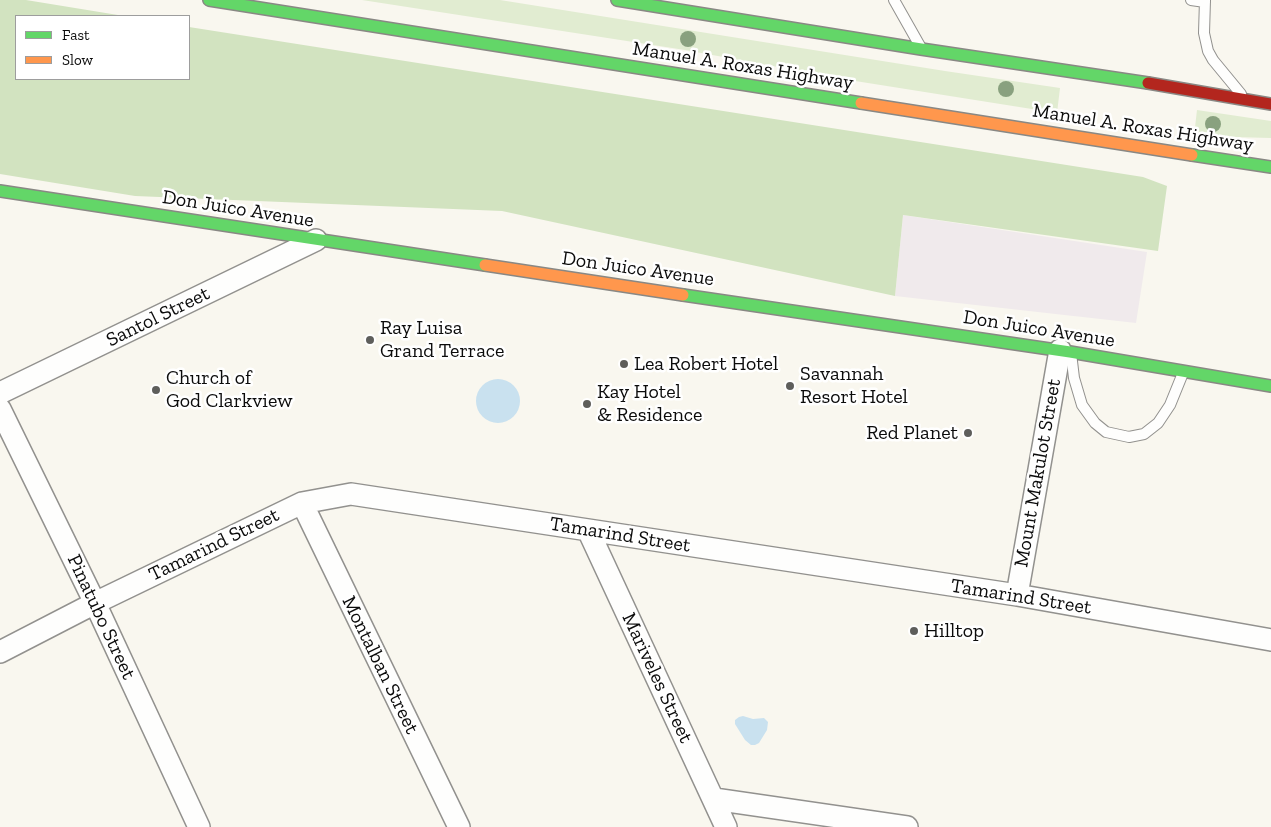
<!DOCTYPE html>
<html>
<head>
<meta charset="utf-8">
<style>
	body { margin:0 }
	#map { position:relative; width:1271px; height:827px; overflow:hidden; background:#f9f7ef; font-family:"Zilla Slab",serif }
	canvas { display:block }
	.legend { position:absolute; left:15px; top:15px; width:175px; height:65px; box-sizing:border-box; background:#fff; border:1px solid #9d9d9d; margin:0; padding:6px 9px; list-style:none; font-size:15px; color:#0b0b0b }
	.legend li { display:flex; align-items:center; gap:10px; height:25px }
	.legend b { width:25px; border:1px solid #9d9d9d }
</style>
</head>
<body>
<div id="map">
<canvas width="1271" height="827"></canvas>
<ul class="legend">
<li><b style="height:6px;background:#63d668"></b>Fast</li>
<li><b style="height:6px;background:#ff974d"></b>Slow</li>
</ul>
</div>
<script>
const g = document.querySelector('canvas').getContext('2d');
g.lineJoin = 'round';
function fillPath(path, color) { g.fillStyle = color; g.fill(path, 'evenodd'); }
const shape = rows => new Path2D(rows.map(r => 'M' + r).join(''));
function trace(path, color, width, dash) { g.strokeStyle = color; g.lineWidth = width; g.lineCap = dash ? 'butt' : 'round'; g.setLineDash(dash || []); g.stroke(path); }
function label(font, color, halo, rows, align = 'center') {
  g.font = font + ' "Zilla Slab",serif'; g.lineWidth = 5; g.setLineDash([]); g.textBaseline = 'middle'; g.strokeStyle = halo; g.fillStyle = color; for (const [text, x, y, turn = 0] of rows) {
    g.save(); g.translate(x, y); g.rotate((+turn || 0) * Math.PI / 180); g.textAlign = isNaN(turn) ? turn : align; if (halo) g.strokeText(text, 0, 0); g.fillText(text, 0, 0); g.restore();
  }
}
fillPath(shape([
	[903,215,1147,252,1136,323,895,296]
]), '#f0eaec');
fillPath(shape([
	[362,0,500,0,945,71,1060,88,1057,113,849,80,685,50],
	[1197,110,1271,121,1271,138,1194,136]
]), '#e1ecd1');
fillPath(shape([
	[0,0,26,0,124,16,16,16,16,79,189,79,189,27,1143,177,1167,186,1158,251,903,215,895,296,502,211,135,196,0,174]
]), '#d2e3c0');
fillPath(shape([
	'476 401a22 22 0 1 1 44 0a22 22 0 1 1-44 0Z',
	[743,716,753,719,764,718,768,722,767,730,759,743,755,745,751,745,745,740,735,724,735,720,739,717]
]), '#c9e1ef');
const lane = shape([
	[894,0,920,46],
	[1191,0,1205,2],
	[1205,0,1204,33,1208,51,1213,60,1241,94],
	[1071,353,1074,378,1082,405,1095,423,1106,432,1129,437,1144,434,1158,423,1170,405,1183,373]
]);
const street = shape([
	[0,393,316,240],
	[0,409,95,603,199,827],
	[302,503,459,827],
	[588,530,726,827],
	[1017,595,1060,350],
	[0,652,95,603,302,503,351,494,1017,595,1271,640],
	[714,799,907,827]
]);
const fast = shape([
	[209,0,861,103],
	[617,0,921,49,1148,83],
	[1192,155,1271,167],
	[0,191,485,265],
	[683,295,1070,352,1271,386]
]);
const slow = shape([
	[861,103,1192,155],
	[485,265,683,295]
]);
const jam = shape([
	[1148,83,1271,104]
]);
trace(lane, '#92918e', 12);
trace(street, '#92918e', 24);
trace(fast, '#898884', 14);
trace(slow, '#898884', 14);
trace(jam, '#898884', 14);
trace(lane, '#fefefd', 10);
trace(street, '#fefefd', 21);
trace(fast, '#63d668', 11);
trace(slow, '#ff974d', 11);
trace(jam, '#b3261e', 11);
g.fillStyle = '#89a17f';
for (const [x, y] of [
	[688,39],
	[1006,89],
	[1213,124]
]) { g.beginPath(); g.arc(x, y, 8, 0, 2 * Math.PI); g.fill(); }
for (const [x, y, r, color] of [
	[370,340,5,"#5e5e5b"],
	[624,364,5,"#5e5e5b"],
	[790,386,5,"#5e5e5b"],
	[156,390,5,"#5e5e5b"],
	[587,404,5,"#5e5e5b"],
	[968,433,5,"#5e5e5b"],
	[914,631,5,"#5e5e5b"]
]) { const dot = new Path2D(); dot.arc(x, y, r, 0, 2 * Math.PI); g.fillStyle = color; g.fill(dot); trace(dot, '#fff', 2); }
label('20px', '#0b0b0b', '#fff', [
	["Manuel A. Roxas Highway",743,66,9],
	["Manuel A. Roxas Highway",1143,128,9],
	["Don Juico Avenue",238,209,9],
	["Don Juico Avenue",638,269,8],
	["Santol Street",158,317,-26],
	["Don Juico Avenue",1039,329,9],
	["Mount Makulot Street",1038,473,-80],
	["Tamarind Street",620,535,9],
	["Tamarind Street",214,545,-26],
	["Tamarind Street",1021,597,9],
	["Pinatubo Street",101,617,65],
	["Montalban Street",380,665,64],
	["Mariveles Street",657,678,65]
]);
label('20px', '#0b0b0b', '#fff', [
	["Ray Luisa",380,328],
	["Grand Terrace",380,351],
	["Lea Robert Hotel",634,364],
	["Savannah",800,374],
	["Resort Hotel",800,397],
	["Church of",166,378],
	["God Clarkview",166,401],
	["Kay Hotel",597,392],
	["& Residence",597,415],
	["Red Planet",958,433,"right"],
	["Hilltop",924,631]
], 'left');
</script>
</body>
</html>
